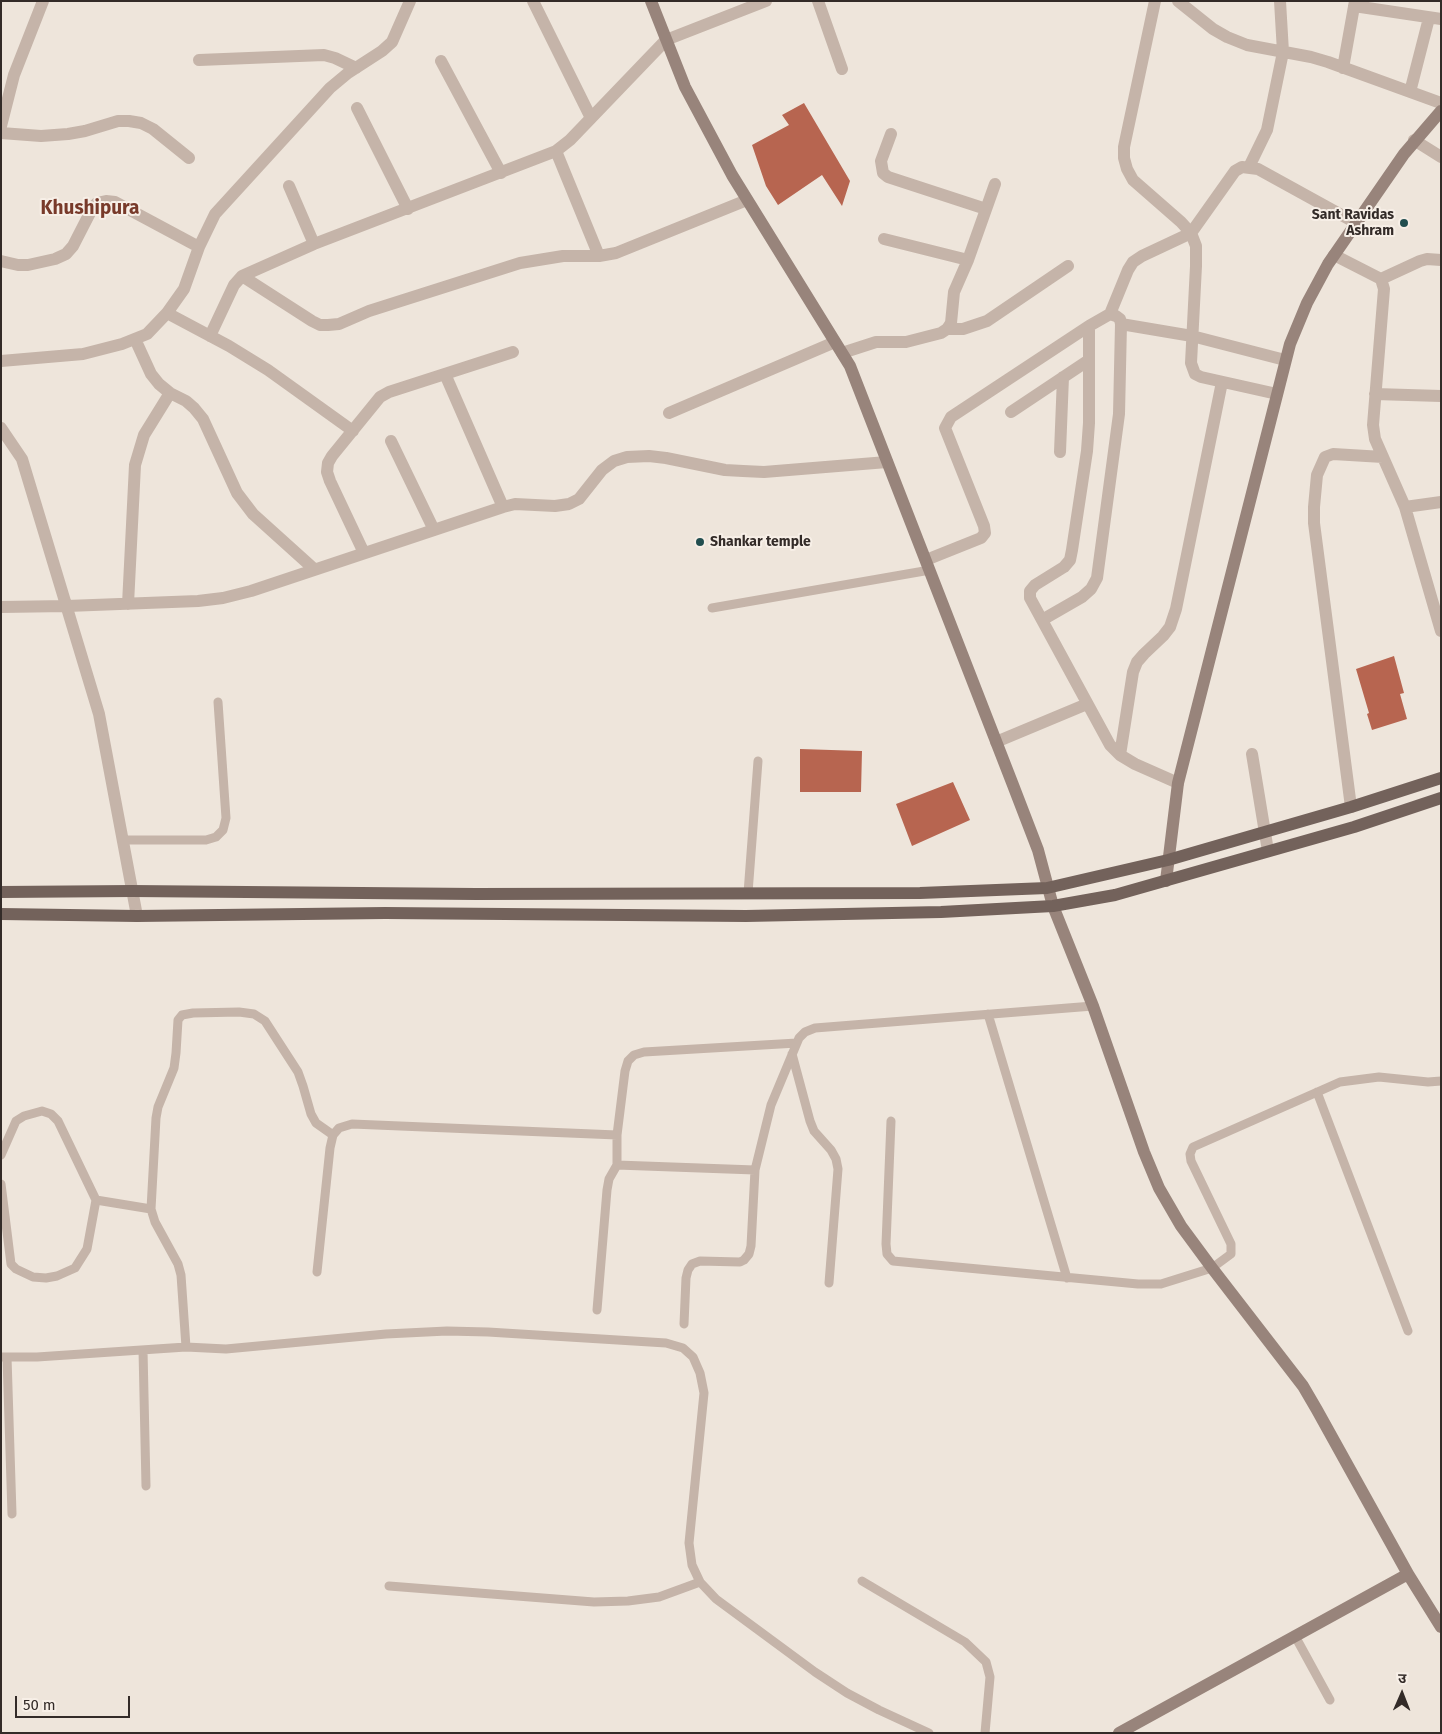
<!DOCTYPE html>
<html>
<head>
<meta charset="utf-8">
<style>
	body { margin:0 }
	#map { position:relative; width:1442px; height:1734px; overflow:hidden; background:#eee5db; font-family:"Fira Sans","Noto Sans Devanagari",sans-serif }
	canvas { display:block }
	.frame { position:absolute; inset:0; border:2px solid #332b28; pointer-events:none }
	.north { position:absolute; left:1377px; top:1669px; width:50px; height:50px; -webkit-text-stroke:4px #f7efe7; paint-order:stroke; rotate:1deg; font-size:14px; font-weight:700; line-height:20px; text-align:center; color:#332b28 }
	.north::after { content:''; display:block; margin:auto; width:18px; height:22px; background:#332b28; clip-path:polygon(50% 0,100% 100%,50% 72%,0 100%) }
	.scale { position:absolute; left:15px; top:1696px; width:115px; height:22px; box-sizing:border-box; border:2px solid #332b28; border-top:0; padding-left:6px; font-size:15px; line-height:18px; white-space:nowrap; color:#332b28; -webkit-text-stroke:4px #f7efe7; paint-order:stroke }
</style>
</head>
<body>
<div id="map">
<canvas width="1442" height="1734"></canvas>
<div class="frame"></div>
<div class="north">उ</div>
<div class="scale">50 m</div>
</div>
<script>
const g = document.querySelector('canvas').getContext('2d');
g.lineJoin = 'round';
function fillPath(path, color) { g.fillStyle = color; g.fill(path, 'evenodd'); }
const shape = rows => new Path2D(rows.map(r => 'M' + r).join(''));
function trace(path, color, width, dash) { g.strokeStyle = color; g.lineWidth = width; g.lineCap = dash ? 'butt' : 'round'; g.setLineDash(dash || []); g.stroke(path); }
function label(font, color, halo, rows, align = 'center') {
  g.font = font + ' "Fira Sans",sans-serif'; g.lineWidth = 4; g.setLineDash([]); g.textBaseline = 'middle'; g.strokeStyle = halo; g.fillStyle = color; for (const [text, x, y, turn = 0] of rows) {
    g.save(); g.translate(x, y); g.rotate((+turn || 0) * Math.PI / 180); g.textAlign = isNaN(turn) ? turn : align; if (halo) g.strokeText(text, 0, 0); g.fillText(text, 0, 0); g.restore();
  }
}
fillPath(shape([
	[804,103,850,181,842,206,822,175,778,205,766,186,752,145,789,125,782,115],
	[1394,656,1404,693,1400,694,1407,719,1372,730,1367,714,1369,713,1356,669],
	[800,749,862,751,861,792,800,792],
	[953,782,970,820,912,846,896,804]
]), '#b76550');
trace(shape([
	[712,608,930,570],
	[122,840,206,840,216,837,223,830,226,818,218,702],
	[748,893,758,761],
	[988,1014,1067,1278],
	[792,1054,810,1121,814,1131,831,1150,836,1159,838,1169,829,1283],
	[1317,1092,1408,1331],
	[891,1121,886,1244,887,1254,893,1261,1138,1284,1161,1284,1212,1268,1231,1254,1231,1244,1191,1161,1190,1154,1193,1147,1340,1082,1379,1077,1428,1082,1441,1081],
	[617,1135,625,1071,628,1061,634,1055,644,1052,797,1043],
	[1,1155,16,1121,24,1116,42,1111,51,1114,58,1121,96,1200,151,1209],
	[1,1184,11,1264,16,1269,33,1277,46,1278,57,1276,75,1268,87,1249,96,1200],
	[317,1272,330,1148,333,1135,339,1128,352,1124,617,1135,617,1165,755,1170,771,1105,799,1038,805,1032,815,1028,1093,1006],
	[597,1310,607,1190,609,1179,617,1165],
	[684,1324,686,1278,688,1270,692,1264,700,1261,740,1262,744,1260,749,1254,751,1246,755,1170],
	[186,1347,181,1275,178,1264,155,1222,151,1209,156,1118,158,1107,174,1068,176,1053,178,1020,182,1015,193,1013,239,1012,254,1014,265,1021,298,1072,303,1086,311,1114,316,1123,333,1135],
	[143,1350,146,1486],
	[1,1357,37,1357,186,1347,226,1349,386,1334,447,1331,488,1332,666,1343,683,1348,693,1357,700,1373,704,1393,689,1543,692,1565,700,1582,716,1599,815,1672,847,1693,879,1710,929,1733],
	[7,1357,12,1514],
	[862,1581,965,1642,986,1662,990,1677,985,1733],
	[389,1586,594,1602,628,1601,659,1597,700,1582],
	[1295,1636,1330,1700]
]), '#c5b4a9', 9);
trace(shape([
	[533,1,591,118],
	[818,1,842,69],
	[1155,1,1124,147,1124,158,1127,169,1133,180,1181,222,1191,233,1196,246,1196,266,1191,363,1195,374,1201,377,1277,394],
	[1178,1,1213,29,1227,37,1247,45,1311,57,1328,62,1441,103],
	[1354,6,1441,19],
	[199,60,324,55,335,58,356,68],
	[441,61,501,173],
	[1343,68,1355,1],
	[1410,92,1429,18],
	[357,108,408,209],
	[1,126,14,75,43,1],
	[1,133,41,136,68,134,85,131,118,121,129,121,141,123,153,129,189,158],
	[891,134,881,161,883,173,888,177,986,209],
	[1414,140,1441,157],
	[1249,167,1267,130,1283,52,1280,1],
	[289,186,314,244],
	[884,239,968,260],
	[1334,255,1381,279,1384,289,1373,425,1375,439,1405,507,1441,502],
	[599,256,556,151,570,140,666,40,766,1],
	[1,261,18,265,28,265,55,259,66,254,73,246,93,207,97,203,106,201,115,202,199,247],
	[242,276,312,321,320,325,328,325,339,324,369,311,520,263,563,256,599,256,616,253,747,200],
	[1381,279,1420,261,1427,259,1441,260],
	[167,313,229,346,268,370,353,431],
	[1110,314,1128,270,1133,262,1142,256,1191,233,1235,171,1242,167,1258,169,1356,223],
	[1121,324,1192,336,1285,360],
	[1089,326,1089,423,1087,451,1072,550,1070,560,1064,567,1035,585,1030,591,1030,598,1110,745,1120,755,1135,764,1178,783],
	[947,329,963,329,987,321,1068,266],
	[210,336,234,285,242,276,314,244,556,151],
	[135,339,151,374,159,384,170,393,186,401,194,408,203,419,237,493,253,514,314,569],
	[842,353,876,342,906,342,941,333,947,329,951,323,954,292,968,260,995,184],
	[1,361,83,354,122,344,147,334,167,313,184,289,199,247,215,214,330,88,348,73,382,51,392,42,410,1],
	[445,374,503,507],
	[1375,394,1441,396],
	[1011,412,1089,360],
	[669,413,835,342],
	[1,428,22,459,99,714,137,916],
	[391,441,434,530],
	[1060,452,1063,377],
	[1405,507,1441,631],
	[364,553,330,481,327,472,328,463,332,456,380,397,389,392,513,352],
	[926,560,981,538,985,533,984,526,945,428,951,417,1089,326,1110,314,1116,316,1120,319,1121,324,1119,414,1097,578,1091,589,1082,597,1042,620],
	[128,604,135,465,144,435,170,393],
	[1,607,67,606,198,601,223,598,251,591,503,507,515,504,555,506,569,504,579,499,602,470,614,461,627,457,649,456,666,458,725,470,743,471,764,472,887,462],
	[996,742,1087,704],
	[1252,754,1268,851],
	[1120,755,1133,672,1137,662,1144,654,1163,636,1170,627,1176,609,1222,382],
	[1351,807,1314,523,1314,507,1317,475,1325,457,1333,454,1383,457]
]), '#c5b4a9', 12);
trace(shape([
	[651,1,685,87,732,175,850,366,1013,785,1038,850,1053,906,1093,1006,1144,1152,1159,1188,1181,1226,1212,1268,1303,1386,1317,1410,1408,1574,1441,1627],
	[1166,881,1178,783,1290,344,1307,303,1328,264,1404,154,1441,111],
	[1119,1733,1408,1574]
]), '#98847b', 12);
trace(shape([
	[1,892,132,891,476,894,920,893,1047,888,1168,860,1351,807,1441,778],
	[1,914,137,916,385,913,746,916,941,912,1053,906,1115,895,1354,827,1441,798]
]), '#73625b', 12);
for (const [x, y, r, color] of [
	[1404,223,5,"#224e4f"],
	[700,542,5,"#224e4f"]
]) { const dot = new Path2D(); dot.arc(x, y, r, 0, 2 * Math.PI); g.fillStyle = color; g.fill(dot); trace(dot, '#f7efe7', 2); }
label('bold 14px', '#332b28', '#f7efe7', [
	["Sant Ravidas",1394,215],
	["Ashram",1394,231],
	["Shankar temple",710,542,"left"]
], 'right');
label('bold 19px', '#783a2a', '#f7efe7', [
	["Khushipura",90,209]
]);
</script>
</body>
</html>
